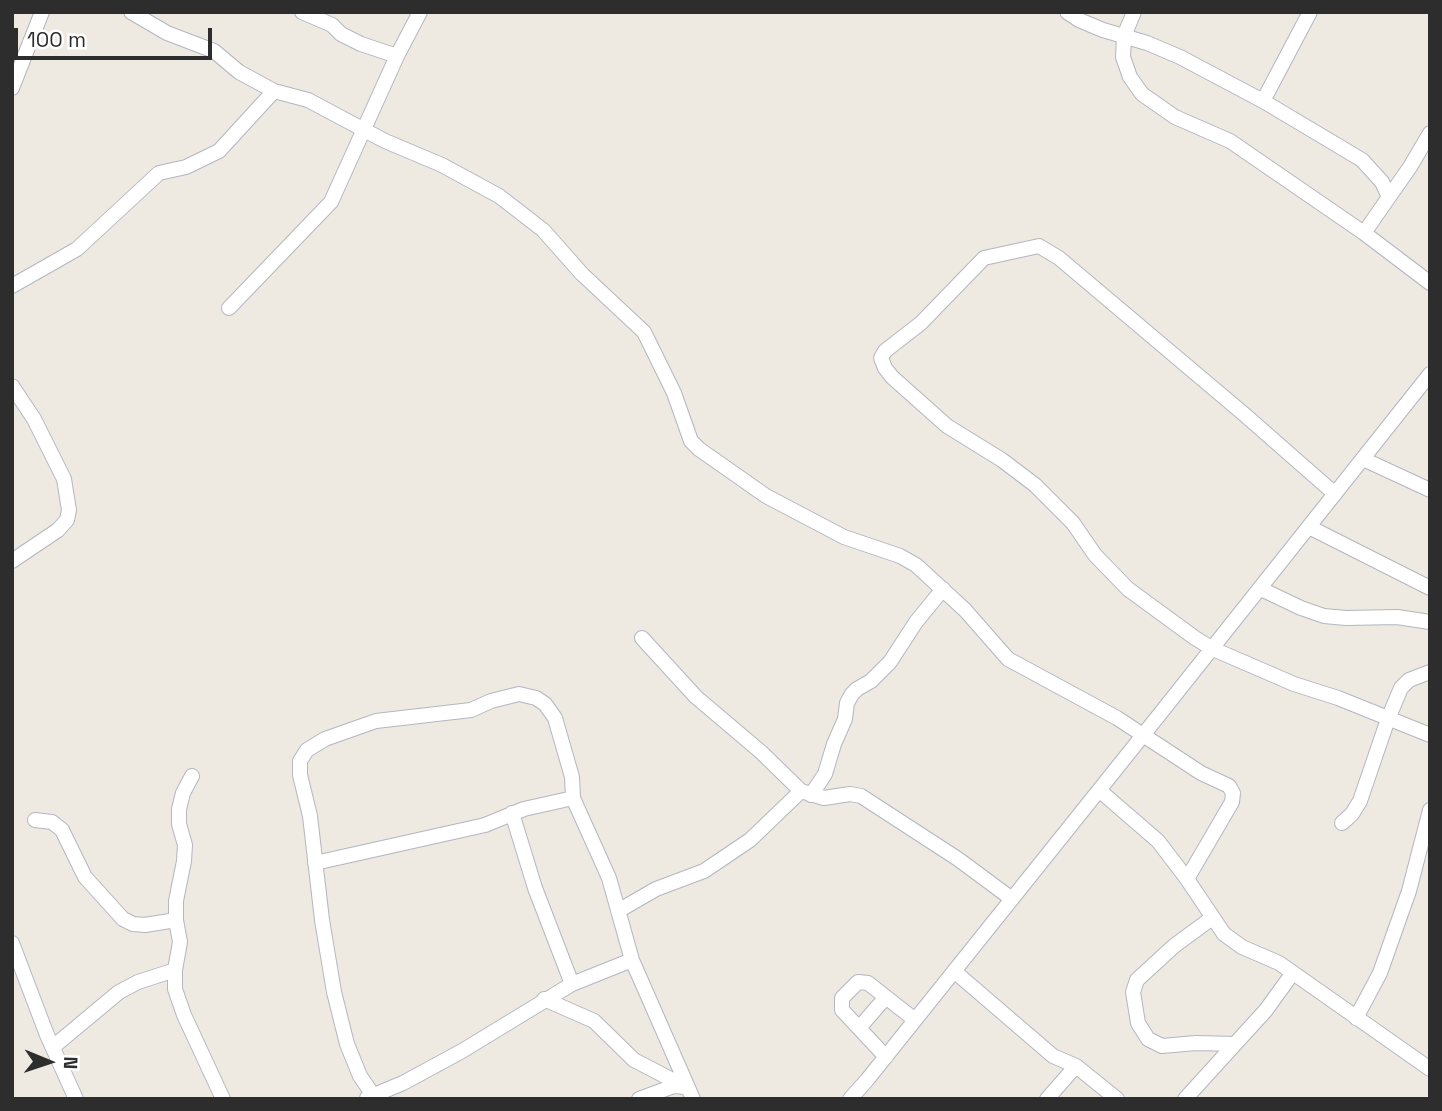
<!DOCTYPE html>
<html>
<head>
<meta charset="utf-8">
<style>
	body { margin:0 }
	#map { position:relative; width:1442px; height:1111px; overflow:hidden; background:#eee9e1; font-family:"Space Grotesk",sans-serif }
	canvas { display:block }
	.frame { position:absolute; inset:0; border:14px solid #2d2d2d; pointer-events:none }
	.north { position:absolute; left:14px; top:1027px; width:70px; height:70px; -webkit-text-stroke:5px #fff; paint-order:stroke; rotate:92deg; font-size:19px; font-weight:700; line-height:28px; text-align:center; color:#2d2d2d }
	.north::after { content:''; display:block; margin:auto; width:24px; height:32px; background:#2d2d2d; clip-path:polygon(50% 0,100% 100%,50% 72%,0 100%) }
	.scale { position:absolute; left:14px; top:28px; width:198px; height:32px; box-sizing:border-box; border:4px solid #2d2d2d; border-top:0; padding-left:9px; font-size:21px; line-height:24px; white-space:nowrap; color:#2d2d2d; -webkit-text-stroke:5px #fff; paint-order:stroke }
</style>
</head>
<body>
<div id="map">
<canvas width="1442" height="1111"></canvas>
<div class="frame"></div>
<div class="north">N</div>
<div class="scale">100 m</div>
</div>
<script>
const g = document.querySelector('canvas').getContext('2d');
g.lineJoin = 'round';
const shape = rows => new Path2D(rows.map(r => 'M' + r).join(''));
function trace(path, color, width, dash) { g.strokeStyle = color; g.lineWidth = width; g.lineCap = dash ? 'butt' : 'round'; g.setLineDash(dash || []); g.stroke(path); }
const minor = shape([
	[131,12,167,33,214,51,239,72,274,91,308,100,385,141,442,165,499,196,543,230,582,274,644,332,674,393,691,441,699,449,766,496,844,537,900,556,916,565,965,610,1008,659,1117,718,1201,773,1229,786,1233,793,1232,802,1187,879],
	[302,12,332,25,341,34,361,44,397,56],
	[1067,12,1079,20,1103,30,1147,43,1180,57,1263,101,1362,160,1382,182,1389,197,1364,233],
	[1134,12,1124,36,1123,57,1130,77,1142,94,1175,117,1230,141,1364,233,1430,283],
	[12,88,42,12],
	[1263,101,1310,12],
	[1389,197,1410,167,1430,133],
	[12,286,77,249,159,173,186,167,219,151,274,91],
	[229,308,331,202,397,56,420,12],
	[12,386,34,419,64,479,69,510,67,520,58,530,12,561],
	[1363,459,1430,490],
	[1335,494,1245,415,1059,258,1039,246,984,258,921,323,885,351,881,358,885,368,892,377,947,426,1002,460,1035,485,1073,523,1095,555,1128,589,1195,638,1213,649,1294,684,1338,698,1430,735],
	[1309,527,1430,588],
	[1261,589,1301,608,1324,616,1346,618,1397,617,1430,622],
	[642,638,696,697,761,752,801,791,824,798,850,794,861,796,958,859,1012,899],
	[192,776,183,793,179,809,179,824,185,845,184,861,176,901,176,920,180,942,175,970,175,989,184,1015,223,1099],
	[1099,790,1158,841,1187,879,1224,934,1242,947,1279,963,1430,1069],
	[811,795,825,774,834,744,845,719,847,703,852,694,857,689,871,681,890,662,916,622,943,589],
	[512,813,535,888,572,984],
	[35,820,52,822,62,830,85,877,123,919,133,924,145,925,176,920],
	[1342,823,1352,814,1360,801,1388,719,1401,688,1409,680,1430,672],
	[315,863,485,825,524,809,573,798],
	[618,911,656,889,704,871,750,840,801,791],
	[1212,918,1174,946,1137,980,1133,992,1138,1023,1148,1039,1162,1046,1196,1043,1235,1044],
	[12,943,47,1035,76,1099],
	[954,971,1053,1056,1076,1066,1117,1099],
	[544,999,594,1021,634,1060,686,1087],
	[1356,1018,1380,973,1409,891,1430,810],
	[859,1028,886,997],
	[53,1047,119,992,138,982,175,970],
	[886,1057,842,1010,842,998,858,982,868,983,915,1020],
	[373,1095,360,1076,347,1044,334,992,322,920,310,816,300,775,300,761,307,750,325,739,376,721,471,710,491,701,519,694,536,698,545,704,555,718,572,777,573,798,609,878,632,960,693,1099],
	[367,1098,403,1083,462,1051,572,984,632,960],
	[639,1099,674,1086,685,1087],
	[850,1099,867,1080,1144,734,1430,374],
	[1047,1099,1076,1066],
	[1185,1099,1266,1010,1292,974]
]);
trace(minor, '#b4b6c0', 16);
trace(minor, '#fff', 14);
</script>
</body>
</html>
